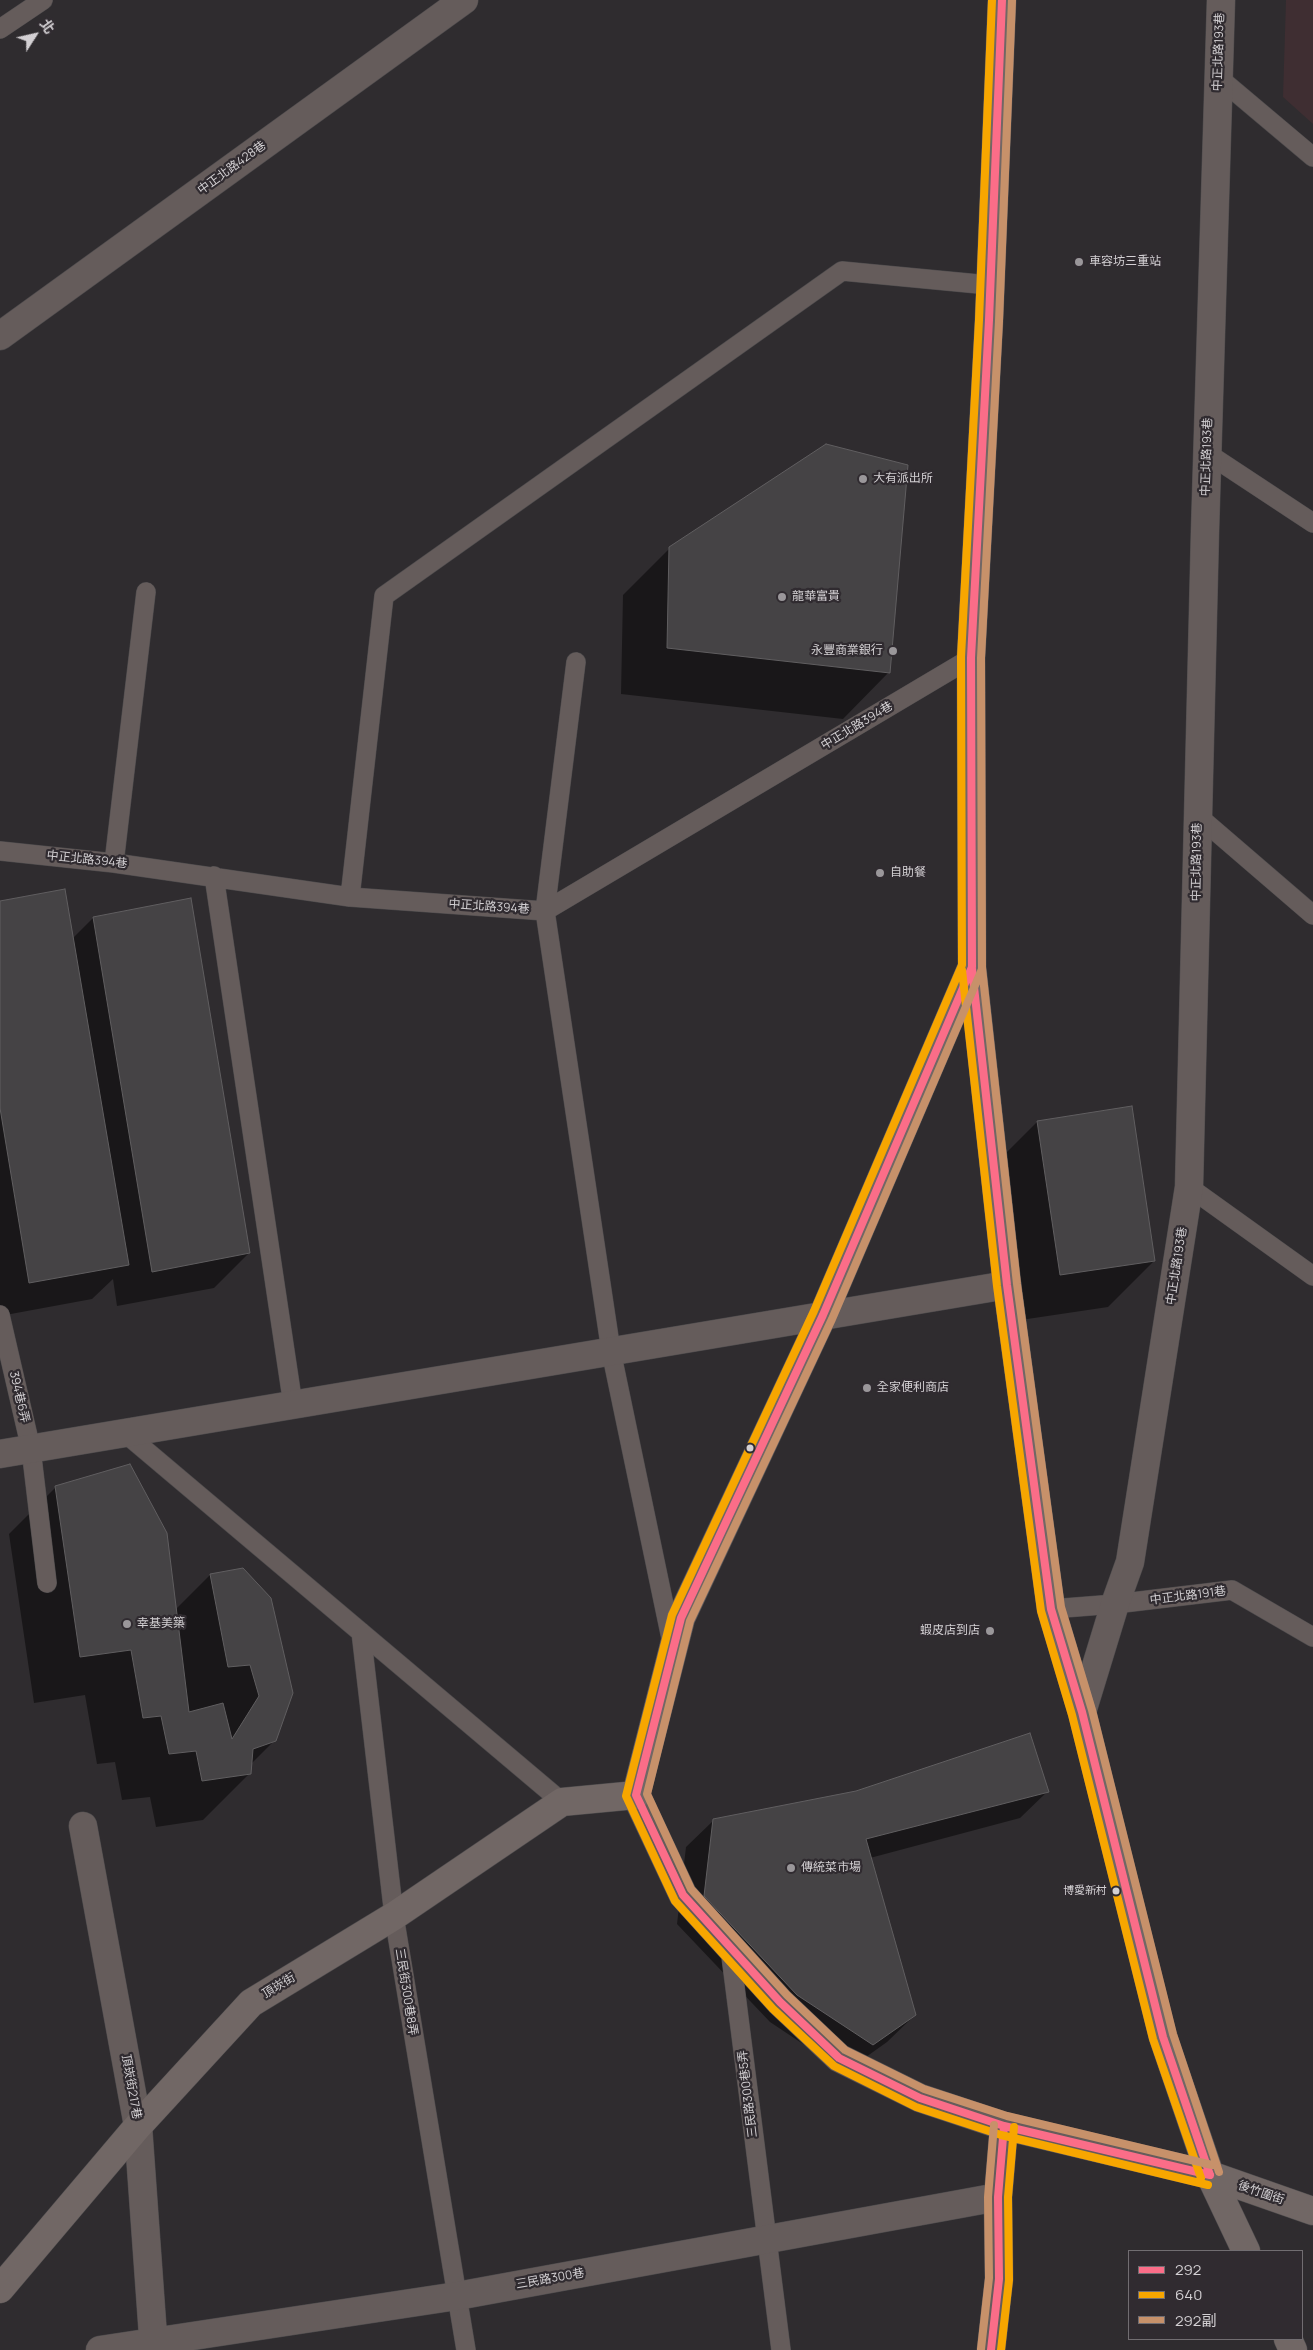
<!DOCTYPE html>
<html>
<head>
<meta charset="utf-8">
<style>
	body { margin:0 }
	#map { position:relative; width:1313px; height:2350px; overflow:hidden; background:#2f2c2f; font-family:Manrope,"Noto Sans TC",sans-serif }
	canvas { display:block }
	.legend { position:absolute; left:1128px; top:2250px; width:175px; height:90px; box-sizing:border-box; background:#302b30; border:1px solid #716d71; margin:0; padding:6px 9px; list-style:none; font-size:15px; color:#d3d0d3 }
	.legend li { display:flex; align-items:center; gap:10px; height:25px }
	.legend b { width:25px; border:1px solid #716d71 }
	.north { position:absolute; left:10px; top:10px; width:50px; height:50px; -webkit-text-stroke:4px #302b30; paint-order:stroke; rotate:55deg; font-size:14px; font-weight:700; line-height:20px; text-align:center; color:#d3d0d3 }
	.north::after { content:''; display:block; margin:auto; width:18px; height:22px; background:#d3d0d3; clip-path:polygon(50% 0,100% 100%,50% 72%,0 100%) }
</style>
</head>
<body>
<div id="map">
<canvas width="1313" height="2350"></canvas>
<ul class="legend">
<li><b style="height:6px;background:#fb6d88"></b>292</li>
<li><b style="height:6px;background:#f7a600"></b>640</li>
<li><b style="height:6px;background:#c7916a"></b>292副</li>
</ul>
<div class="north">北</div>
</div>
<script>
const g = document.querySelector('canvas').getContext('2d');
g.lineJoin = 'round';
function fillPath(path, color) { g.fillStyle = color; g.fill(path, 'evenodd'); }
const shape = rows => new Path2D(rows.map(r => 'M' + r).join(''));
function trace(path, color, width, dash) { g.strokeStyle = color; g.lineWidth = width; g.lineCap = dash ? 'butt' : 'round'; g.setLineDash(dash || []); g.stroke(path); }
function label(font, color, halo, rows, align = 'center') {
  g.font = font + ' Manrope,"Noto Sans TC",sans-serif'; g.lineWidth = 4.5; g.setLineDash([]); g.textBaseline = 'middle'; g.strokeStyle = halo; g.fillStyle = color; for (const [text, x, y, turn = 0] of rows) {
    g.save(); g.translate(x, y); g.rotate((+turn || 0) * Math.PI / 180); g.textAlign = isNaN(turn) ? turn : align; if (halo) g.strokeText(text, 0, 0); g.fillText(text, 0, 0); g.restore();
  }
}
fillPath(shape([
	[1286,0,1313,0,1313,124,1283,97]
]), '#3f2e32');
fillPath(shape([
	[670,548,889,672,843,719,621,694,623,595],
	[0,902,72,939,93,918,249,1253,214,1288,117,1306,113,1279,92,1299,0,1316],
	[1037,1122,1154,1261,1108,1307,1014,1321,991,1168],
	[56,1487,175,1610,210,1575,242,1570,275,1740,251,1764,250,1773,203,1820,156,1827,150,1797,122,1800,115,1762,97,1764,85,1695,34,1703,9,1534],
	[1048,1791,1020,1818,870,1858,915,2015,887,2042,845,2072,770,2022,677,1924,686,1847,714,1820]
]), '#0007');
const building = shape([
	[826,444,908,465,890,673,667,648,669,547,826,444],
	[65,889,129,1265,29,1283,0,1108,0,901,65,889],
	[191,898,250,1253,152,1272,93,917,191,898],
	[1132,1106,1155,1261,1060,1275,1037,1121,1132,1106],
	[130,1464,167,1533,189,1712,223,1703,232,1739,259,1696,250,1665,228,1667,210,1574,243,1568,271,1598,293,1693,276,1741,253,1749,251,1774,202,1781,196,1751,169,1754,161,1716,143,1718,131,1650,80,1657,55,1486,130,1464],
	[1030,1733,1049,1792,866,1839,916,2015,873,2045,797,1995,704,1896,713,1819,856,1791,1030,1733]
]);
fillPath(building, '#454345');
trace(building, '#605e60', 1);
const lane = shape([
	[0,29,43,0],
	[1218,77,1313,157],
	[1207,453,1313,523],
	[576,662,545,911,611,1351,672,1643],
	[1198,816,1313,915],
	[0,851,114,863,350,897,545,911,971,658],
	[114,863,146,592],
	[214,876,293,1405],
	[350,897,384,596,842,271,989,285],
	[1189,1187,1313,1276],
	[0,1315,31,1449,47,1583],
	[125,1433,562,1802],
	[1051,1609,1115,1604,1232,1590,1313,1637],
	[361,1632,394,1916,466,2350],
	[730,1948,781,2350]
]);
const street = shape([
	[0,336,464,0],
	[0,1454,1007,1285],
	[1082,1712,1115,1604,1130,1562,1189,1187,1205,531,1221,0],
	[636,1795,683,1895,780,2002,839,2058,920,2098,1004,2126,1210,2175],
	[83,1826,138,2126,154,2350],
	[100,2350,457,2296,998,2197],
	[991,2350,999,2279,998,2197,1004,2126]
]);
const secondary = shape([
	[1002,0,989,320,971,658,972,967,1007,1285,1051,1609,1082,1712,1163,2037,1210,2175,1246,2251],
	[1210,2175,1313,2211],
	[0,2289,138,2126,251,2003,394,1916,562,1802,636,1795,681,1618,823,1315,971,969],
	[1288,2339,1293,2350]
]);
trace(lane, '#4c4a4c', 20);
trace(street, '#4c4a4c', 29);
trace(secondary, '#4c4a4c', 29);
trace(lane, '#655c5b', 19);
trace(street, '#655c5b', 28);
trace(secondary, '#716765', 28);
trace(shape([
	[1002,0,989,320,971,658,972,967,823,1315,681,1618,636,1795,683,1895,780,2002,839,2058,920,2098,1004,2126,1210,2175],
	[972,969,1007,1285,1051,1609,1082,1712,1163,2037,1210,2175],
	[991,2350,999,2279,998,2197,1004,2126]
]), '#fb6d88', 8);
trace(shape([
	[992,0,979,320,961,657,962,965,814,1311,672,1615,626,1796,675,1901,773,2009,834,2066,916,2107,1001,2135,1208,2185],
	[962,970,997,1286,1041,1611,1072,1715,1153,2039,1201,2178],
	[1001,2350,1009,2280,1008,2197,1014,2127]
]), '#f7a600', 8);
trace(shape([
	[1012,0,999,321,981,658,982,969,832,1319,690,1621,647,1794,691,1889,787,1995,845,2050,924,2089,1007,2116,1212,2165],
	[982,968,1017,1284,1061,1607,1092,1710,1173,2034,1219,2172],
	[981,2349,989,2278,988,2197,994,2125]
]), '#c7916a', 8);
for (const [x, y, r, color] of [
	[1079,262,5,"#9a979a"],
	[863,479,5,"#9a979a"],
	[782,597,5,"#9a979a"],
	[893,651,5,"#9a979a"],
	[880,873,5,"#9a979a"],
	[867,1388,5,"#9a979a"],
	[750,1448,4.5,"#d3d0d3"],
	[127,1624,5,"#9a979a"],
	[990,1631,5,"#9a979a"],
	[791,1868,5,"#9a979a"],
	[1116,1891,4.5,"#d3d0d3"]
]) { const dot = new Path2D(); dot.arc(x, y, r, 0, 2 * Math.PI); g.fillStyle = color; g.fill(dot); trace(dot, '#302b30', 2); }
label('11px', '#d3d0d3', '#302b30', [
	["博愛新村",1107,1891]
], 'right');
label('12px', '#d3d0d3', '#302b30', [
	["中正北路193巷",1219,52,-88],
	["中正北路428巷",232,168,-36],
	["中正北路193巷",1207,457,-88],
	["中正北路394巷",857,726,-31],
	["中正北路394巷",87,860,6],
	["中正北路193巷",1197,862,-89],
	["中正北路394巷",489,907,4],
	["中正北路193巷",1177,1266,-81],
	["394巷6弄",19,1397,77],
	["中正北路191巷",1188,1596,-7],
	["頂崁街",279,1986,-31],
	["三民街300巷8弄",406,1992,81],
	["頂崁街217巷",131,2087,80],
	["三民路300巷5弄",748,2094,-97],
	["後竹圍街",1261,2193,19],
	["三民路300巷",550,2279,-10]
]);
label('12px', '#d3d0d3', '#302b30', [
	["車容坊三重站",1089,262],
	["大有派出所",873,479],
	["龍華富貴",792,597],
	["永豐商業銀行",883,651,"right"],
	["自助餐",890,873],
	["全家便利商店",877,1388],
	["幸基美築",137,1624],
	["蝦皮店到店",980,1631,"right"],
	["傳統菜市場",801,1868]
], 'left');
</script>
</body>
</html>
